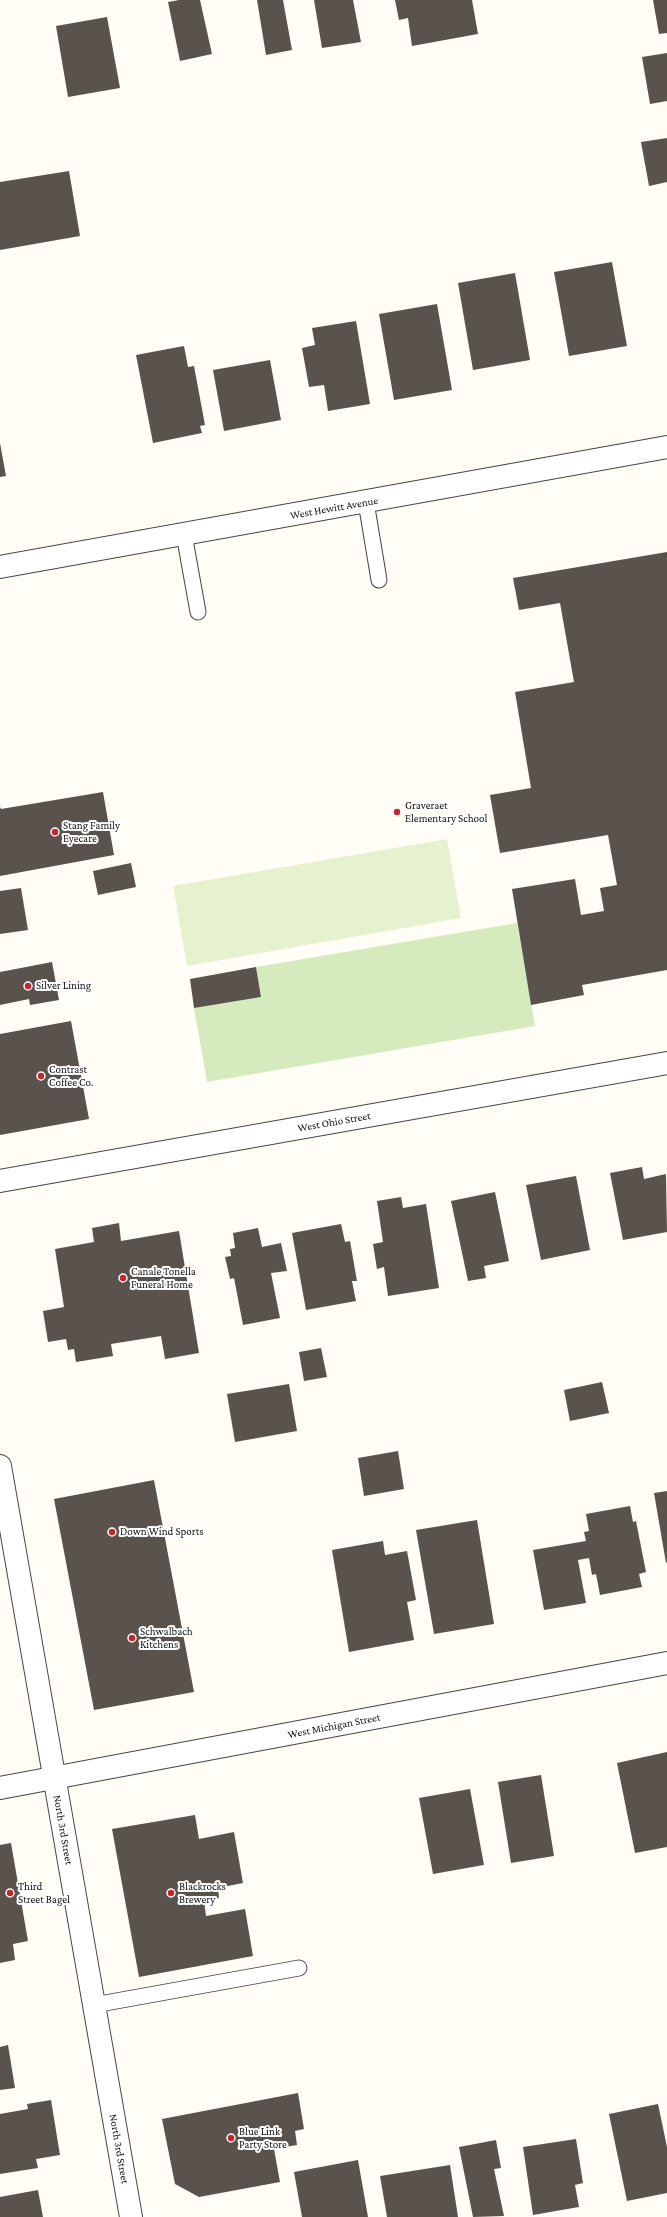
<!DOCTYPE html>
<html>
<head>
<meta charset="utf-8">
<style>
	body { margin:0 }
	canvas { display:block; background:#fffdf5 }
</style>
</head>
<body>
<canvas width="667" height="2217"></canvas>
<script>
const g = document.querySelector('canvas').getContext('2d');
g.lineJoin = 'round';
function fillPath(path, color) { g.fillStyle = color; g.fill(path, 'evenodd'); }
const shape = rows => new Path2D(rows.map(r => 'M' + r).join(''));
function trace(path, color, width, dash) { g.strokeStyle = color; g.lineWidth = width; g.lineCap = dash ? 'butt' : 'round'; g.setLineDash(dash || []); g.stroke(path); }
function label(font, color, halo, rows, align = 'center') {
  g.font = font + ' "Crimson Pro",serif'; g.lineWidth = 4; g.setLineDash([]); g.textBaseline = 'middle'; g.strokeStyle = halo; g.fillStyle = color; for (const [text, x, y, turn = 0] of rows) {
    g.save(); g.translate(x, y); g.rotate((+turn || 0) * Math.PI / 180); g.textAlign = isNaN(turn) ? turn : align; if (halo) g.strokeText(text, 0, 0); g.fillText(text, 0, 0); g.restore();
  }
}
fillPath(shape([
	[517,923,535,1026,207,1082,194,1008,261,997,256,967]
]), '#d5ebbd');
fillPath(shape([
	[447,839,461,918,187,966,173,886]
]), '#e6f2cf');
fillPath(shape([
	[179,0,200,0,212,54,180,61,168,2],
	[257,0,283,0,292,50,266,55],
	[314,0,353,0,361,42,322,48],
	[395,0,472,0,478,34,412,46,408,18,399,20],
	[653,0,667,0,667,33,659,34],
	[107,17,120,88,68,97,56,26],
	[667,53,667,101,650,104,642,57],
	[667,138,667,182,649,186,641,142],
	[69,171,80,236,0,250,0,182],
	[612,262,627,346,569,356,554,272],
	[515,273,530,360,473,370,458,283],
	[437,304,452,390,394,400,379,314],
	[356,321,370,404,328,411,324,385,309,387,302,348,315,345,312,328],
	[184,346,188,367,194,366,205,425,200,426,202,433,153,443,136,355],
	[270,360,281,420,224,431,213,370],
	[0,443,6,476,0,477],
	[667,552,667,970,582,985,584,995,531,1005,512,889,575,879,581,915,604,911,600,888,617,885,608,835,500,853,490,795,531,788,515,692,574,682,560,603,519,610,513,578],
	[103,792,114,855,0,876,0,807,1,809],
	[131,863,136,887,98,895,93,871],
	[21,888,28,930,0,934,0,891],
	[52,962,59,1000,30,1005,29,999,0,1005,0,972],
	[256,967,261,997,194,1008,190,979],
	[71,1021,89,1119,0,1135,0,1034],
	[642,1167,644,1179,666,1174,667,1232,623,1240,610,1173],
	[576,1176,590,1250,541,1260,526,1185],
	[495,1192,509,1261,484,1266,486,1278,468,1281,451,1201],
	[401,1197,403,1208,426,1204,439,1288,388,1296,384,1267,377,1269,373,1244,383,1242,377,1201],
	[119,1223,121,1241,179,1231,199,1353,165,1359,161,1336,111,1344,113,1356,76,1362,74,1349,68,1350,66,1339,48,1342,43,1311,64,1307,55,1249,94,1242,92,1228],
	[341,1224,345,1242,350,1241,357,1281,352,1281,356,1301,306,1310,292,1233],
	[258,1228,262,1247,281,1243,287,1271,271,1273,280,1318,243,1325,234,1278,230,1279,225,1257,231,1256,230,1249,235,1248,233,1233],
	[321,1348,327,1377,304,1381,299,1352],
	[602,1382,609,1413,570,1421,564,1390],
	[289,1384,297,1431,235,1442,227,1394],
	[398,1451,404,1489,364,1496,358,1458],
	[154,1480,194,1692,94,1710,54,1499],
	[667,1491,667,1562,666,1563,654,1493],
	[630,1506,633,1522,636,1521,646,1572,639,1574,642,1587,600,1595,596,1574,592,1575,589,1558,578,1560,586,1603,544,1610,533,1550,586,1541,584,1532,589,1531,586,1514],
	[477,1520,494,1624,434,1634,416,1530],
	[383,1541,385,1555,407,1551,416,1600,407,1602,414,1640,349,1652,332,1550],
	[667,1752,667,1847,635,1853,617,1763],
	[541,1775,554,1856,511,1863,498,1782],
	[470,1789,484,1865,433,1874,419,1798],
	[195,1815,199,1839,234,1832,243,1883,218,1888,219,1898,204,1901,206,1916,245,1909,253,1956,139,1977,112,1829],
	[11,1843,28,1941,13,1944,15,1960,0,1963,0,1845],
	[8,2045,15,2088,0,2090,0,2047],
	[298,2093,304,2129,295,2131,297,2145,274,2149,280,2182,199,2197,175,2184,162,2119],
	[51,2100,60,2155,36,2159,38,2168,0,2174,0,2114,28,2109,27,2104],
	[658,2104,667,2147,667,2193,627,2201,609,2114],
	[576,2139,583,2183,575,2185,579,2207,533,2215,523,2147],
	[496,2140,501,2168,494,2169,504,2216,473,2217,459,2147],
	[358,2160,368,2217,302,2217,294,2172],
	[450,2165,458,2217,387,2217,380,2176],
	[38,2190,43,2217,0,2217,0,2197]
]), '#5a524d');
const service = shape([
	[366,502,379,580],
	[184,534,198,612],
	[94,2005,299,1968]
]);
const minor = shape([
	[0,567,667,447],
	[0,1181,667,1063],
	[0,1788,667,1663]
]);
const tertiary = shape([
	[0,1466,131,2217]
]);
trace(service, '#444', 17);
trace(minor, '#444', 24);
trace(tertiary, '#444', 24);
trace(service, '#fff', 15);
trace(minor, '#fff', 22);
trace(tertiary, '#fff', 22);
for (const [x, y, r, color] of [
	[397,812,4,"#c4262e"],
	[55,832,4,"#c4262e"],
	[28,986,4,"#c4262e"],
	[41,1076,4,"#c4262e"],
	[123,1278,4,"#c4262e"],
	[112,1532,4,"#c4262e"],
	[132,1638,4,"#c4262e"],
	[10,1893,4,"#c4262e"],
	[171,1893,4,"#c4262e"],
	[231,2138,4,"#c4262e"]
]) { const dot = new Path2D(); dot.arc(x, y, r, 0, 2 * Math.PI); g.fillStyle = color; g.fill(dot); trace(dot, '#fff', 1.5); }
label('11px', '#111', '#fff', [
	["West Hewitt Avenue",334,508,-10],
	["West Ohio Street",334,1122,-10],
	["West Michigan Street",334,1726,-11],
	["North 3rd Street",63,1830,80],
	["North 3rd Street",119,2149,80]
]);
label('11px', '#111', '#fff', [
	["Graveraet",405,806],
	["Elementary School",405,819],
	["Stang Family",63,826],
	["Eyecare",63,839],
	["Silver Lining",36,986],
	["Contrast",49,1070],
	["Coffee Co.",49,1083],
	["Canale Tonella",131,1272],
	["Funeral Home",131,1285],
	["Down Wind Sports",120,1532],
	["Schwalbach",140,1632],
	["Kitchens",140,1645],
	["Third",18,1887],
	["Street Bagel",18,1900],
	["Blackrocks",179,1887],
	["Brewery",179,1900],
	["Blue Link",239,2132],
	["Party Store",239,2145]
], 'left');
</script>
</body>
</html>
